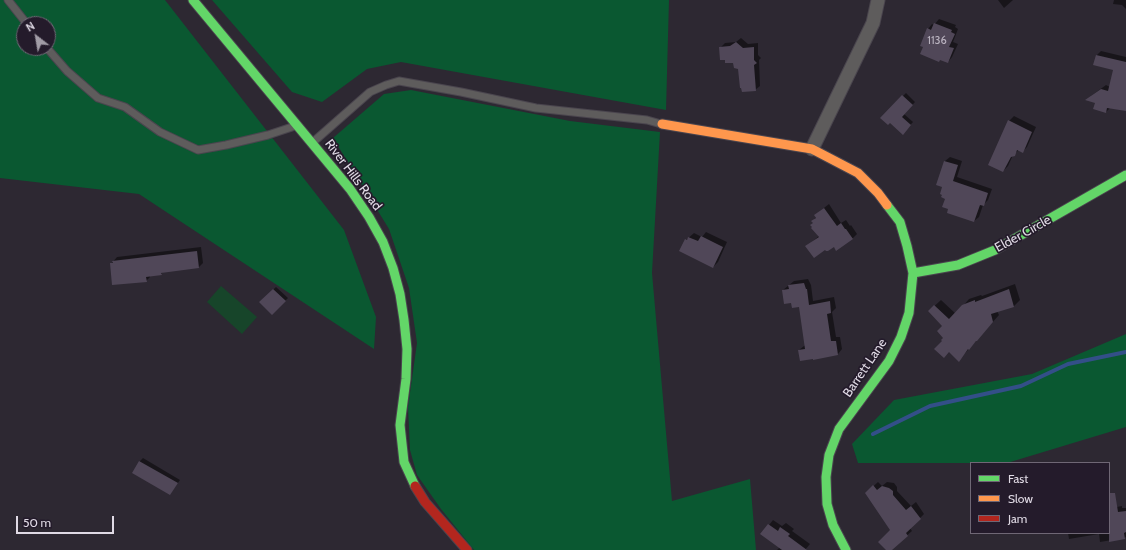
<!DOCTYPE html>
<html>
<head>
<meta charset="utf-8">
<style>
	body { margin:0 }
	#map { position:relative; width:1126px; height:550px; overflow:hidden; background:#2d2832; font-family:Cabin,sans-serif }
	canvas { display:block }
	.legend { position:absolute; left:970px; top:462px; width:140px; height:72px; box-sizing:border-box; background:#241b2b; border:1px solid #6f6775; margin:0; padding:5px 7px; list-style:none; font-size:12px; color:#e0dae5 }
	.legend li { display:flex; align-items:center; gap:8px; height:20px }
	.legend b { width:20px; border:1px solid #6f6775 }
	.north { position:absolute; left:16px; top:16px; width:40px; height:40px; box-sizing:border-box; background:#241b2b; border:1px solid #6f6775; border-radius:50%; rotate:329deg; font-size:11px; font-weight:700; line-height:16px; text-align:center; color:#e0dae5 }
	.north::after { content:''; display:block; margin:auto; width:14px; height:18px; background:#a19ca6; clip-path:polygon(50% 0,100% 100%,50% 72%,0 100%) }
	.scale { position:absolute; left:16px; top:516px; width:98px; height:18px; box-sizing:border-box; border:2px solid #e0dae5; border-top:0; padding-left:5px; font-size:12px; line-height:14px; white-space:nowrap; color:#e0dae5; -webkit-text-stroke:3px #241b2b; paint-order:stroke }
</style>
</head>
<body>
<div id="map">
<canvas width="1126" height="550"></canvas>
<ul class="legend">
<li><b style="height:5px;background:#63d668"></b>Fast</li>
<li><b style="height:5px;background:#ff974d"></b>Slow</li>
<li><b style="height:5px;background:#b3261e"></b>Jam</li>
</ul>
<div class="north">N</div>
<div class="scale">50 m</div>
</div>
<script>
const g = document.querySelector('canvas').getContext('2d');
g.lineJoin = 'round';
function fillPath(path, color) { g.fillStyle = color; g.fill(path, 'evenodd'); }
const shape = rows => new Path2D(rows.map(r => 'M' + r).join(''));
function trace(path, color, width, dash) { g.strokeStyle = color; g.lineWidth = width; g.lineCap = dash ? 'butt' : 'round'; g.setLineDash(dash || []); g.stroke(path); }
function label(font, color, halo, rows, align = 'center') {
  g.font = font + ' Cabin,sans-serif'; g.lineWidth = 3.5; g.setLineDash([]); g.textBaseline = 'middle'; g.strokeStyle = halo; g.fillStyle = color; for (const [text, x, y, turn = 0] of rows) {
    g.save(); g.translate(x, y); g.rotate((+turn || 0) * Math.PI / 180); g.textAlign = isNaN(turn) ? turn : align; if (halo) g.strokeText(text, 0, 0); g.fillText(text, 0, 0); g.restore();
  }
}
fillPath(shape([
	[221,286,257,317,242,334,207,302]
]), '#17452a');
fillPath(shape([
	[0,0,165,0,344,230,376,317,374,349,139,194,0,178],
	[24,24,48,24,48,48,24,48],
	[212,0,669,0,666,110,401,62,367,69,322,102,292,92],
	[411,90,570,121,660,132,652,273,672,501,750,479,756,550,474,550,441,509,417,475,410,450,408,407,417,343,409,288,389,229,333,138,384,94],
	[1126,334,1126,427,1007,463,858,463,852,444,894,400,1032,374]
]), '#0a5831');
fillPath(shape([
	[998,0,1013,0,1004,8],
	[1114,0,1126,0,1126,9,1122,5,1113,4],
	[939,19,956,25,955,27,958,29,953,42,958,44,952,57,948,62,928,29,932,24,934,25],
	[741,38,748,44,758,43,758,55,761,58,759,60,760,86,755,90,739,68,720,48,725,43,736,42],
	[1101,51,1126,57,1126,110,1110,108,1106,112,1091,96,1106,85,1110,87,1115,70,1094,64,1097,55],
	[906,93,915,102,904,114,913,122,903,133,890,122,881,118],
	[1014,116,1036,127,1027,147,1022,152,1019,150,1013,155,1008,166,1003,171,1009,121],
	[950,157,962,161,957,177,992,189,988,200,983,205,979,217,974,221,949,209,943,186,945,161],
	[829,204,841,223,846,220,850,226,851,225,857,234,853,238,837,249,834,246,807,246,819,236,813,221,816,217,815,215],
	[706,232,727,242,718,262,713,267,686,240,694,233,702,237],
	[201,247,203,263,199,267,164,271,161,274,150,275,150,277,146,281,111,264,117,257],
	[808,279,811,285,813,301,834,297,836,308,832,312,836,337,840,337,842,349,838,354,799,350,804,346,806,345,800,306,792,302,783,290,794,281],
	[1015,284,1020,300,1014,306,997,311,999,315,959,360,945,338,943,326,929,311,941,300,956,314,969,299,981,295,982,296],
	[276,287,288,298,272,314,260,302],
	[143,458,180,480,170,494,134,472,140,461],
	[878,482,882,486,887,482,894,483,897,487,897,491,911,506,916,502,924,514,910,528,912,531,890,550,887,550,892,530,866,493],
	[1122,506,1122,508,1126,508,1126,537,1124,538,1100,542,1099,534,1069,539,1068,533,1109,533,1109,507,1111,508],
	[773,520,782,526,786,523,794,529,792,531,810,544,805,550,777,550,780,547,762,534]
]), '#0007');
trace(shape([
	[873,434,930,406,1021,386,1068,364,1126,352]
]), '#334f88', 4);
fillPath(shape([
	[934,23,952,30,951,32,955,34,949,47,954,48,948,63,940,60,939,62,920,54,923,47,920,46,927,28,931,30],
	[736,42,743,48,754,47,754,60,757,63,754,65,756,91,742,92,741,88,740,88,738,69,734,68,733,63,725,63,725,60,720,60,719,47,730,46],
	[1096,55,1126,62,1126,111,1107,108,1106,113,1093,109,1095,103,1085,100,1101,89,1108,91,1113,70,1093,65],
	[902,95,913,105,902,117,911,125,903,135,890,123,888,125,880,118],
	[1008,120,1032,132,1023,153,1017,150,1015,156,1011,157,1003,172,988,165],
	[944,161,958,165,953,181,988,193,984,206,980,205,974,222,947,213,948,209,942,207,945,199,941,197,942,195,940,194,942,187,936,185],
	[824,208,837,226,841,223,845,229,846,229,853,239,836,251,834,247,828,251,826,251,825,250,814,258,805,246,819,237,811,228,812,227,810,225,813,223,811,221,816,218,814,215],
	[701,236,723,247,713,268,679,251,685,239,687,240,688,237,698,241],
	[197,251,199,268,161,273,162,275,146,277,147,282,112,285,110,263,113,263,112,261],
	[804,283,806,289,807,289,809,305,830,301,831,313,827,314,831,341,836,341,838,355,813,360,813,359,800,361,798,350,805,349,799,307,792,308,791,303,784,304,782,290,789,289,788,285],
	[273,289,286,301,272,315,259,302],
	[1009,289,1014,307,991,314,993,322,977,341,976,341,969,350,968,349,959,362,949,352,944,358,934,349,942,341,941,340,943,338,937,331,942,326,928,311,934,305,949,319,962,305,975,300,975,302],
	[139,461,178,483,170,495,132,473],
	[873,485,877,490,882,486,889,488,893,491,893,495,906,510,911,506,921,519,906,533,908,536,892,550,886,550,878,542,890,530,865,493],
	[1109,493,1115,493,1118,512,1126,511,1126,532,1124,533,1125,539,1109,542],
	[768,524,778,531,780,527,790,534,788,536,807,550,782,550,760,534]
]), '#504758');
const lane = shape([
	[8,0,27,24],
	[47,48,67,71,98,98,125,107,160,132,198,150,226,145,268,135,295,126],
	[312,143,370,92,386,85,399,81,461,92,536,108,647,120,661,124]
]);
const street = shape([
	[812,149,873,23,878,0]
]);
const fast = shape([
	[193,0,350,189,369,217,383,242,393,268,400,294,404,320,407,349,406,379,400,425,404,462,415,486],
	[913,273,958,265,995,250,1126,175],
	[846,550,833,525,827,504,826,477,829,455,839,429,889,361,901,337,909,313,913,273,907,246,900,222,887,205]
]);
const slow = shape([
	[662,124,812,149,858,173,878,193,887,205]
]);
const jam = shape([
	[415,486,425,502,467,550]
]);
trace(lane, '#4a454e', 9);
trace(street, '#4a454e', 15);
trace(fast, '#4a454e', 11);
trace(slow, '#4a454e', 11);
trace(jam, '#4a454e', 11);
trace(lane, '#5e5c5c', 7);
trace(street, '#5e5c5c', 13);
trace(fast, '#63d668', 9);
trace(slow, '#ff974d', 9);
trace(jam, '#b3261e', 9);
label('11px', '#bcb5c2', null, [
	["1136",937,41]
]);
label('13px', '#e0dae5', '#241b2b', [
	["River Hills Road",353,175,53],
	["Elder Circle",1023,234,-29],
	["Barrett Lane",865,368,-56]
]);
</script>
</body>
</html>
